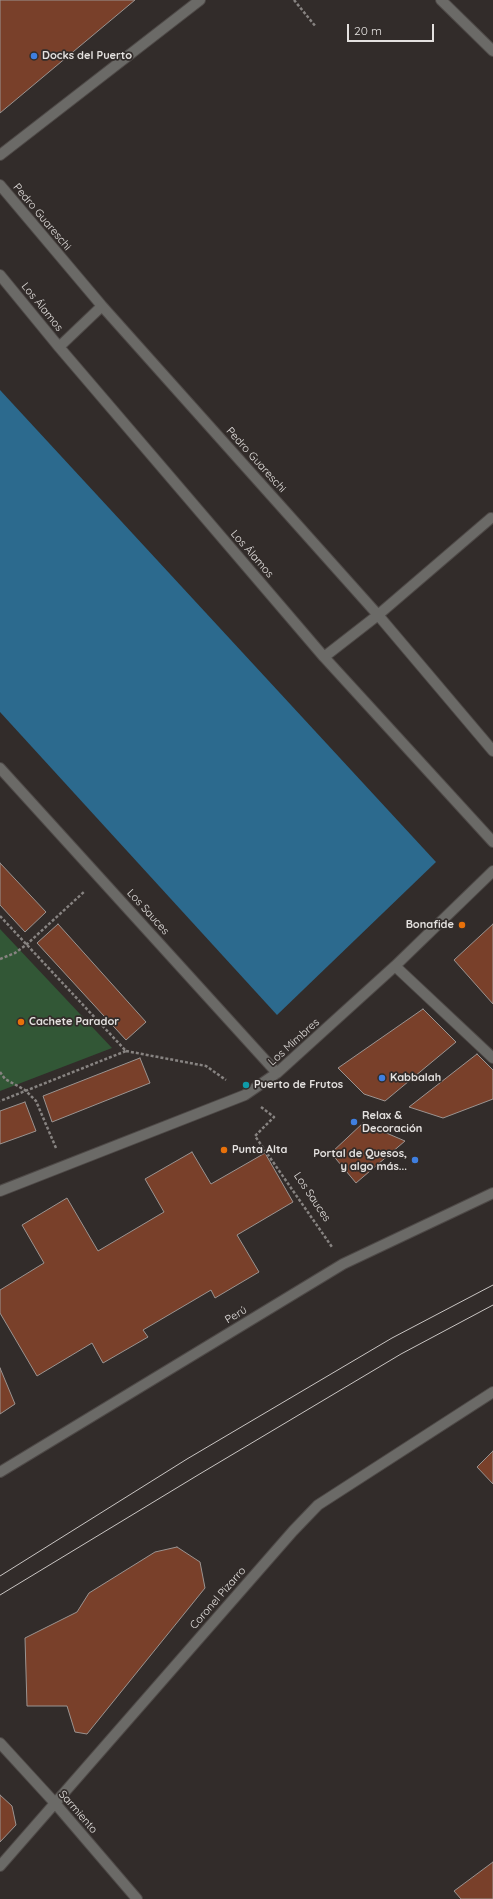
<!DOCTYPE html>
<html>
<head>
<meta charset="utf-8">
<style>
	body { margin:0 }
	#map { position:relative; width:493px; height:1899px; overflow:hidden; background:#322c2a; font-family:Quicksand,sans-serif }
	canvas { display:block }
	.scale { position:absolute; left:347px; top:24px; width:87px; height:18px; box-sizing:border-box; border:2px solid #e4e1df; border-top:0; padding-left:5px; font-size:12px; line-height:14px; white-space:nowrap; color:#e4e1df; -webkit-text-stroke:3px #322c2a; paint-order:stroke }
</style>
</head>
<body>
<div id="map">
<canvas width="493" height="1899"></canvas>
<div class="scale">20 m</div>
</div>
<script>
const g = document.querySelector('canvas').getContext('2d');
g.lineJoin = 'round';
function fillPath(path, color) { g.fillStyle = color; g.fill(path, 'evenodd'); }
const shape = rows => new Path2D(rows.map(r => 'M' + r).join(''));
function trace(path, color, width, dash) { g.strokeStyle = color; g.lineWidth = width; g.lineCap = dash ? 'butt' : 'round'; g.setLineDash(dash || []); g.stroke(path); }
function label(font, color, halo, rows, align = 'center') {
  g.font = font + ' Quicksand,sans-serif'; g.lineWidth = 3.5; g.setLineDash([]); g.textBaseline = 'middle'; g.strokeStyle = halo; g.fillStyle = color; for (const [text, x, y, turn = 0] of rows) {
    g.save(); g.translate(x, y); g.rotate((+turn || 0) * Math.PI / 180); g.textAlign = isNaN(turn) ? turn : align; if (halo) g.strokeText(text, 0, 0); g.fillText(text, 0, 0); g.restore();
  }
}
fillPath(shape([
	[0,929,112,1048,0,1091]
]), '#325736');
fillPath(shape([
	[0,390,436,862,277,1015,0,712]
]), '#2c6a8e');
const building = shape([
	[0,0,135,0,0,113,0,0],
	[0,863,46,912,25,932,0,905,0,863],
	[58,924,146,1022,126,1040,37,943,58,924],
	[493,924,493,1004,454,960,493,924],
	[423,1009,456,1042,385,1101,364,1094,338,1068,423,1009],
	[477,1054,493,1070,493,1099,443,1118,409,1107,477,1054],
	[140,1058,150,1083,52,1122,43,1096,140,1058],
	[25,1102,36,1131,0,1144,0,1111,25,1102],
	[363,1123,405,1141,356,1183,331,1153,363,1123],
	[192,1152,211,1184,265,1153,293,1202,237,1235,259,1272,215,1298,211,1290,143,1330,148,1337,103,1363,92,1343,37,1376,0,1313,0,1290,44,1263,22,1225,67,1198,98,1251,164,1212,145,1179,192,1152],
	[0,1368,15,1404,0,1414,0,1368],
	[493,1451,493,1484,477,1467,493,1451],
	[177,1547,200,1562,205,1588,87,1734,75,1732,67,1706,27,1706,25,1638,77,1612,89,1593,155,1552,177,1547],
	[0,1795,12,1806,16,1825,0,1842,0,1795],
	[493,1862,493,1899,461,1899,454,1891,493,1862]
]);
fillPath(building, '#79402a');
trace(building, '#9b9491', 1);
const minor = shape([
	[441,0,493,51],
	[0,155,200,0],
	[0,185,102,306,378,615,493,751],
	[0,275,59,347,324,657,493,842],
	[59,347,102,306],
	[324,657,378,615,491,518],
	[0,768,277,1073],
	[395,966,493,1058],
	[0,1191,245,1095,277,1073,395,966,493,871],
	[0,1472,343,1264,493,1193],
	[0,1743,54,1802,137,1899],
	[0,1866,293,1531,318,1505,493,1392]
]);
trace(minor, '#4e4947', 12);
trace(shape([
	[294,0,316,27],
	[0,916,126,1051,0,1101],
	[0,959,15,953,26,945,85,891],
	[126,1051,206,1066,226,1080],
	[0,1072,5,1079,25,1090,36,1101,56,1148],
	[261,1107,274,1117,255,1136,332,1247]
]), '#878381', 2.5, [3, 2]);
trace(minor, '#6b6a67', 10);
trace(shape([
	[0,1576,187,1459,392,1338,493,1285],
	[0,1595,198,1475,401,1354,493,1305]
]), '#c9c5c3', 1);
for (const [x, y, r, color] of [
	[34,56,4,"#3f7fe0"],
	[462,925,4,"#e8710a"],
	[21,1022,4,"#e8710a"],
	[382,1078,4,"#3f7fe0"],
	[246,1085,4,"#0f9aa8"],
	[354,1122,4,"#3f7fe0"],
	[224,1150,4,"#e8710a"],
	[415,1160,4,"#3f7fe0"]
]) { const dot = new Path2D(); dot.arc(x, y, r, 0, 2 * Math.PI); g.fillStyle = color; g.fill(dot); trace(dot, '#322c2a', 1.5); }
label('bold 11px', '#e4e1df', '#322c2a', [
	["Docks del Puerto",42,56],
	["Bonafide",454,925,"right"],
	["Cachete Parador",29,1022],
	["Kabbalah",390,1078],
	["Puerto de Frutos",254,1085],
	["Relax &",362,1116],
	["Decoración",362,1129],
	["Punta Alta",232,1150],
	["Portal de Quesos,",407,1154,"right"],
	["y algo más...",407,1167,"right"]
], 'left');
label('11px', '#e4e1df', '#322c2a', [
	["Pedro Guareschi",42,217,50],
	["Los Álamos",42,307,51],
	["Pedro Guareschi",256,460,48],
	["Los Álamos",252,554,49],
	["Los Sauces",148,912,48],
	["Los Mimbres",294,1042,-42],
	["Los Sauces",312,1197,56],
	["Perú",236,1315,-31],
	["Coronel Pizarro",218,1598,-49],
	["Sarmiento",78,1812,49]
]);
</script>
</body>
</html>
